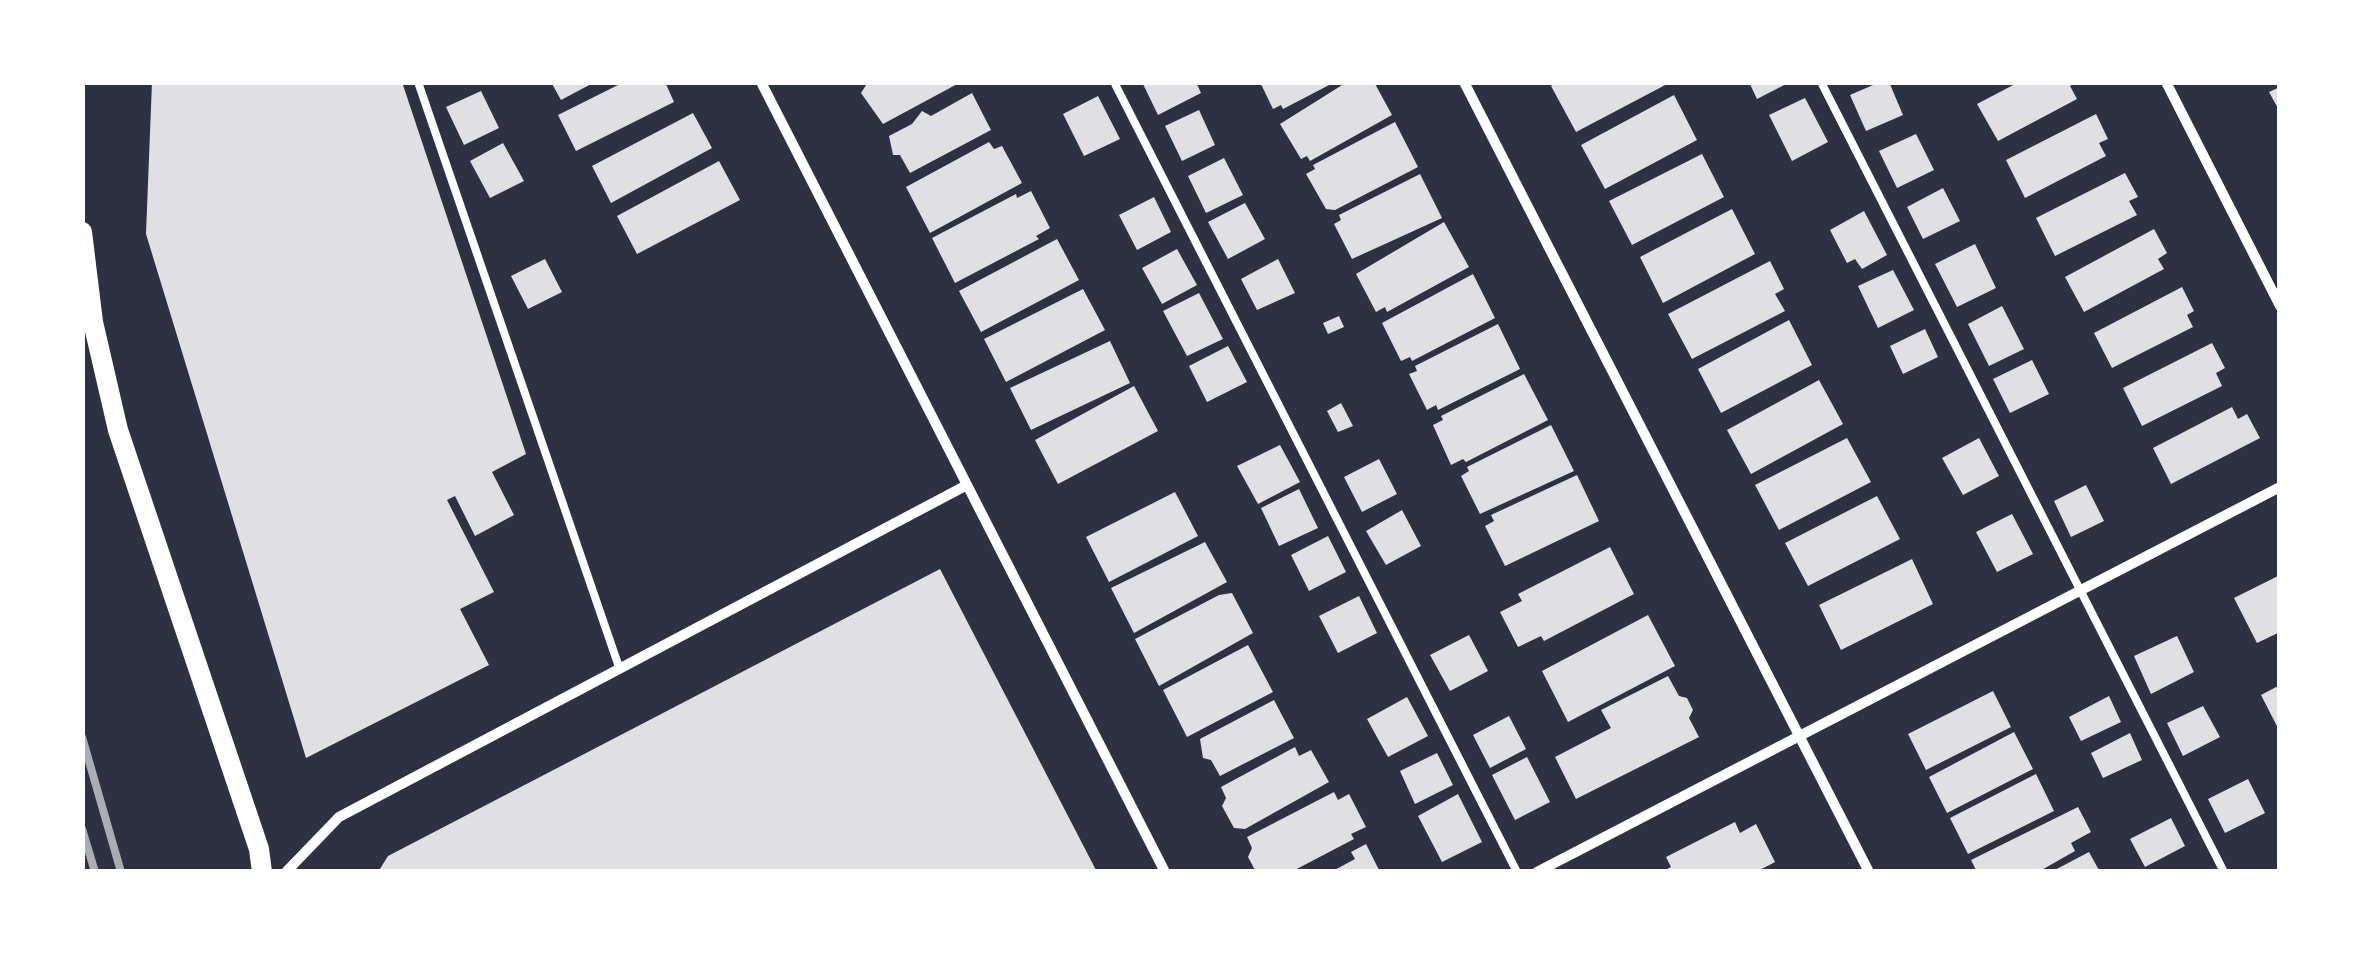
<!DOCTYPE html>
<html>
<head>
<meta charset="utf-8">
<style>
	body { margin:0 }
	#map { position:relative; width:2362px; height:954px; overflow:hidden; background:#2d3142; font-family:"PT Sans",sans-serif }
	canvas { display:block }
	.frame { position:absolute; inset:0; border:85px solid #fff; pointer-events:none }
</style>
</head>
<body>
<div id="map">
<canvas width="2362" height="954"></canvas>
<div class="frame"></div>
</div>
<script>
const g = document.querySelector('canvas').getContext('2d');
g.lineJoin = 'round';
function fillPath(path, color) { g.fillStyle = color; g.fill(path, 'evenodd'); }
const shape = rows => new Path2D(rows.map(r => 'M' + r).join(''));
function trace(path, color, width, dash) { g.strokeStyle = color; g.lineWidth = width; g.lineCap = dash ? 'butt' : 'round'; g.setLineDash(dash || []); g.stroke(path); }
fillPath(shape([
	[152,82,402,82,526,454,492,472,514,515,475,536,455,496,447,500,494,592,460,609,489,665,306,758,146,234],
	[551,82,595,82,561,100],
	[624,82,665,82,674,102,576,151,558,115],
	[868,82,961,82,883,124,861,93],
	[1142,82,1196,82,1201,93,1158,115],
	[1260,82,1335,82,1283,109,1281,105,1273,109],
	[1347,82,1374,82,1392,115,1310,161,1307,156,1301,159,1280,124],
	[1558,82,1671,82,1576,132,1551,86],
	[1749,82,1790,82,1757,99],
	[1880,82,1889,82,1903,115,1866,131,1850,95],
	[2019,82,2077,82,2070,86,2077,99,1998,141,1977,104],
	[2280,87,2280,112,2269,92],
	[481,91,499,128,464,145,446,107],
	[972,93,991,130,910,173,900,155,893,155,889,136,912,124,922,111,931,116],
	[1674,95,1697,140,1605,189,1581,145],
	[1098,96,1120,139,1084,156,1063,114],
	[1805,98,1828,142,1792,161,1769,115],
	[1199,110,1215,145,1182,161,1165,126],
	[693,113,712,148,611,203,592,166],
	[2096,114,2108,139,2099,143,2106,156,2025,198,2006,160],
	[1395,122,1418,167,1335,210,1326,209,1306,174,1315,169,1313,165],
	[1916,134,1934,170,1897,188,1879,151],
	[989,142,994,149,1002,146,1022,183,930,233,906,187],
	[503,143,524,181,490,198,470,161],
	[1702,154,1724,197,1632,245,1609,201],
	[1224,158,1243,195,1206,213,1188,176],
	[719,161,740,200,637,254,617,216],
	[2125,173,2138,197,2129,201,2137,215,2055,256,2036,218],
	[1420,174,1442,218,1352,259,1334,224,1341,220,1339,215],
	[1943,188,1960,221,1923,239,1907,207],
	[1031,191,1050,228,1036,236,1039,239,955,283,932,238,1016,194,1017,198],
	[1154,197,1171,232,1137,250,1119,215],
	[1245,203,1265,239,1228,259,1208,222],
	[1732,209,1755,254,1663,303,1640,257],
	[1864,211,1887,255,1862,269,1855,259,1847,263,1830,230],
	[1444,222,1469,267,1387,312,1385,307,1376,312,1356,274],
	[2154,229,2167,253,2158,259,2164,269,2084,312,2065,277],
	[1057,239,1079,280,981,332,959,291],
	[1975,244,1996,288,1957,307,1935,264],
	[1177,249,1197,285,1162,304,1142,268],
	[545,259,562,292,528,309,511,276],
	[1278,259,1295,293,1257,310,1241,279],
	[1770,261,1784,289,1775,294,1785,311,1692,359,1668,314],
	[1893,270,1914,310,1878,328,1858,286],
	[1473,274,1495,318,1412,361,1410,357,1401,361,1382,323],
	[2182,287,2194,311,2187,315,2193,327,2112,368,2094,333],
	[1083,289,1105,330,1006,382,984,339],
	[1199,293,1223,339,1187,356,1163,311],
	[2002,306,2024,349,1989,366,1968,324],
	[1339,316,1344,327,1328,334,1323,323],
	[1789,320,1812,365,1721,413,1698,369],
	[1498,324,1520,369,1438,410,1436,405,1427,410,1409,374,1417,371,1415,366],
	[1925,329,1938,357,1903,374,1890,346],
	[1110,341,1130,383,1031,430,1010,388],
	[2212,343,2225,368,2216,373,2222,386,2142,426,2123,388],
	[1228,346,1247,382,1207,402,1189,366],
	[2032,360,2049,394,2010,413,1993,379],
	[1524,374,1548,420,1466,462,1463,459,1451,465,1433,425,1443,420,1441,416],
	[1819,380,1843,424,1751,474,1727,430],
	[1134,386,1158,431,1058,484,1035,440],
	[1341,403,1353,426,1338,432,1327,411],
	[2232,407,2238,419,2247,414,2260,438,2171,484,2153,448],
	[1551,425,1574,471,1480,514,1461,476,1469,471,1467,467],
	[1847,438,1871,482,1779,530,1755,485],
	[1979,438,1999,476,1963,495,1942,458],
	[1280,445,1300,482,1258,504,1237,466],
	[1379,459,1397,494,1362,512,1344,477],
	[1577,475,1599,521,1505,566,1485,526,1494,521,1491,515],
	[2086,485,2104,521,2071,537,2054,501],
	[1299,489,1318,528,1279,546,1261,508],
	[1175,492,1198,536,1109,582,1086,537],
	[1877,496,1900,539,1808,586,1785,543],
	[1402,510,1421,546,1386,565,1366,531],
	[2012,514,2033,554,1997,572,1976,532],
	[1328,536,1346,572,1309,591,1291,555],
	[1205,542,1227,582,1134,633,1111,588],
	[1610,547,1634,594,1544,641,1541,636,1518,647,1500,612,1522,601,1518,594],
	[1912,559,1933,604,1841,650,1819,605],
	[940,569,1097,872,378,872,388,856],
	[2280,575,2280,632,2257,643,2234,598],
	[1232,593,1253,633,1159,686,1135,639,1219,595],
	[1359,596,1377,633,1338,653,1319,616],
	[1648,615,1675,666,1568,722,1542,671],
	[1469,635,1488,671,1450,691,1430,655],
	[2177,636,2194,672,2151,694,2134,656],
	[1248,645,1273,692,1187,737,1163,690],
	[1668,676,1679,696,1687,698,1693,710,1689,718,1699,737,1576,799,1555,757,1611,728,1601,710],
	[2280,685,2280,732,2261,695],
	[1993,691,2011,727,1926,770,1908,734],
	[2109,696,2121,722,2081,741,2069,717],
	[1407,697,1428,736,1388,757,1367,719],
	[1274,700,1294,738,1220,776,1211,760,1203,758,1200,739],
	[2203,706,2220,737,2183,756,2167,723],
	[1509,716,1526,749,1490,768,1473,735],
	[2014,732,2033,769,1947,813,1929,777],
	[2130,733,2142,760,2103,778,2091,753],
	[1295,747,1299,756,1311,750,1329,782,1245,829,1234,828,1222,806,1226,798,1221,787],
	[1437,753,1453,785,1415,804,1400,771],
	[1527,757,1550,802,1515,820,1492,775],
	[2036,774,2054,811,1968,854,1950,818],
	[2248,779,2265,813,2225,833,2208,799],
	[1334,792,1338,800,1349,794,1366,827,1351,834,1354,839,1291,872,1256,872,1248,857,1252,848,1247,837],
	[1458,794,1482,842,1442,862,1418,816],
	[2078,807,2091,832,2071,843,2075,851,2038,872,1977,872,1971,860],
	[2171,818,2185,846,2145,867,2130,839],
	[1735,822,1740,833,1756,824,1775,862,1756,872,1661,872,1671,867,1666,857],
	[1366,844,1380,872,1331,872,1355,859,1351,852],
	[2089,852,2100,872,2051,872]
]), '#e0e0e3');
trace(shape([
	[418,82,619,667],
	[1114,82,1517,872],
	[1821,82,2224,872]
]), '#fff', 8);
trace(shape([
	[761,82,1165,872],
	[1464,82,1869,872],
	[2166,82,2280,306],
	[286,872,339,817,967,485],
	[1537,872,2280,487]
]), '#fff', 10);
trace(shape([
	[82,232,93,322,118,430,259,849,262,872]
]), '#fff', 20);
trace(shape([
	[82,737,121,872],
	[82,829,95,872]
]), '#abadb3', 8);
</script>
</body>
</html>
